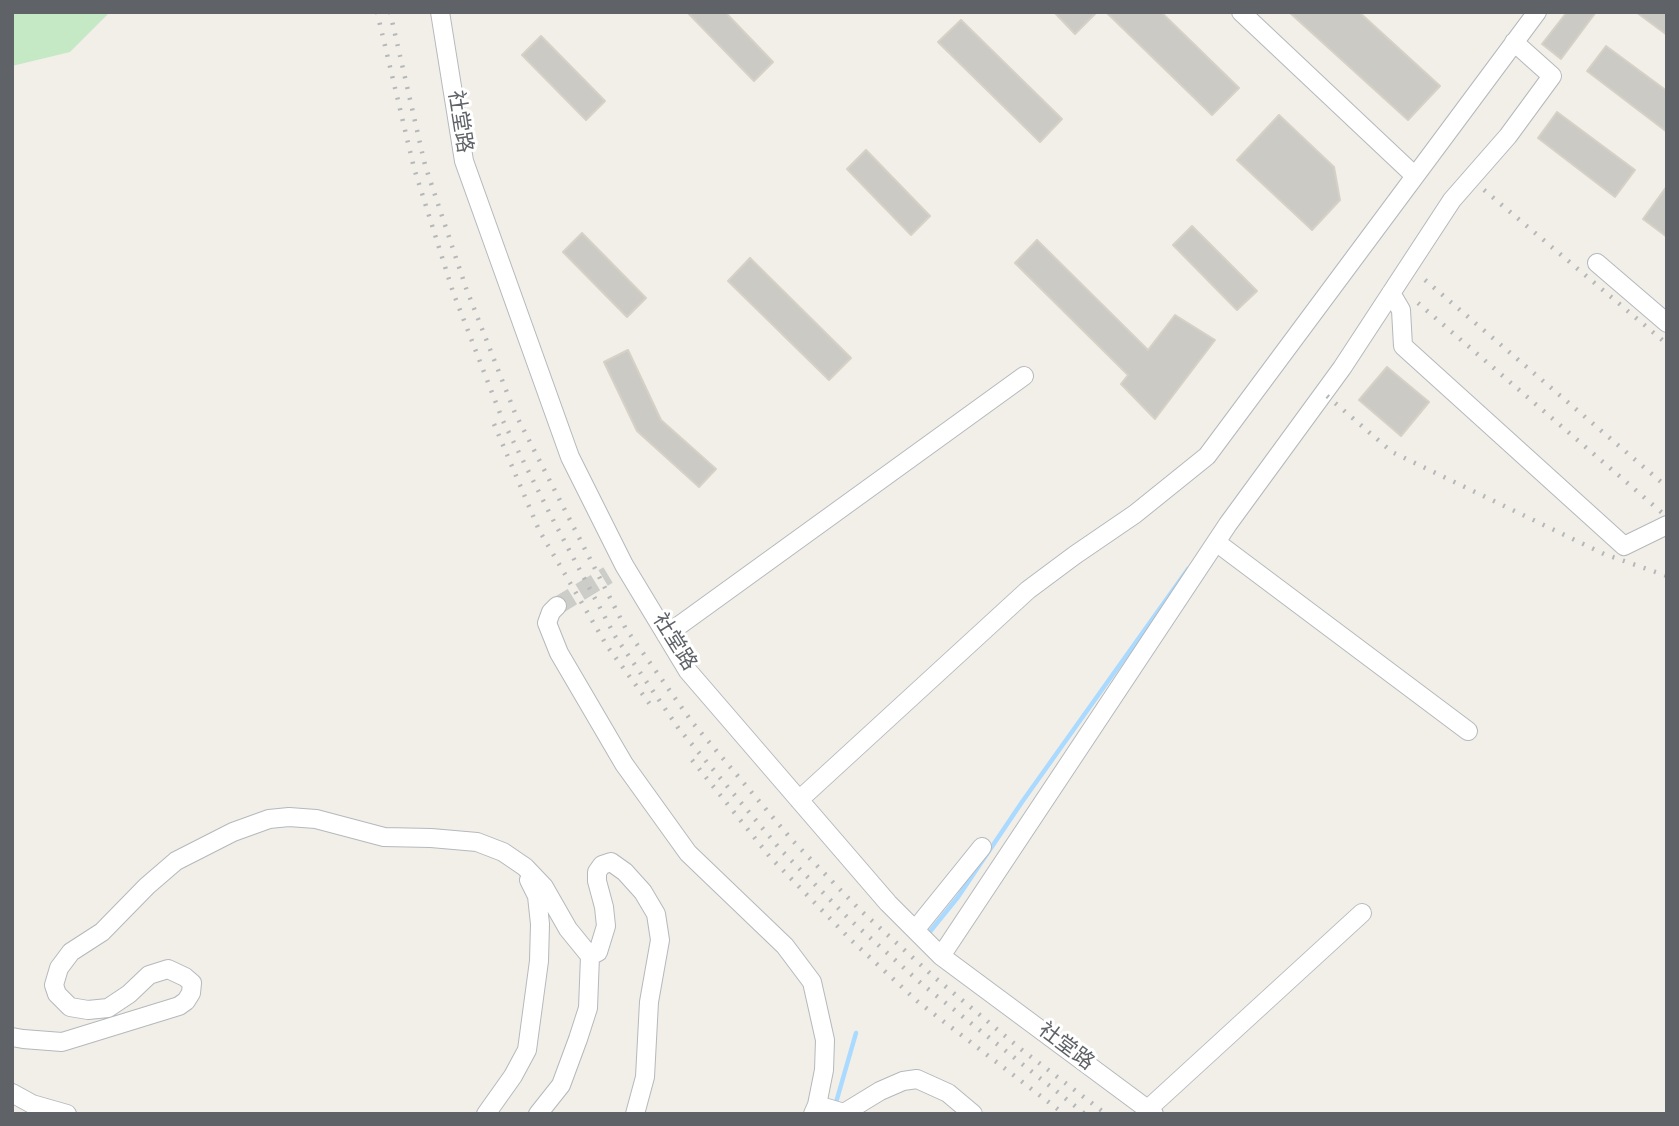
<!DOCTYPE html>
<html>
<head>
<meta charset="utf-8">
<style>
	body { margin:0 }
	#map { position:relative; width:1679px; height:1126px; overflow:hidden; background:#f1efe8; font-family:Overpass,sans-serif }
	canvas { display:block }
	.frame { position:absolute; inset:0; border:14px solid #5f6368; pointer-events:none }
</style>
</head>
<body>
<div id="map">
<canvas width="1679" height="1126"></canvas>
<div class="frame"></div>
</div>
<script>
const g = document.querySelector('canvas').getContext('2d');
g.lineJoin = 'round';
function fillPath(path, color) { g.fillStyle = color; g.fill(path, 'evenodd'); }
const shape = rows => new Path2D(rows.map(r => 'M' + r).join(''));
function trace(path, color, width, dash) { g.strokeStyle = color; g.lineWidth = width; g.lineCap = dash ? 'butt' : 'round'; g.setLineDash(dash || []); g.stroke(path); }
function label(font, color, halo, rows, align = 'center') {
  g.font = font + ' Overpass,"Noto Sans SC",sans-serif'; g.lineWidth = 6; g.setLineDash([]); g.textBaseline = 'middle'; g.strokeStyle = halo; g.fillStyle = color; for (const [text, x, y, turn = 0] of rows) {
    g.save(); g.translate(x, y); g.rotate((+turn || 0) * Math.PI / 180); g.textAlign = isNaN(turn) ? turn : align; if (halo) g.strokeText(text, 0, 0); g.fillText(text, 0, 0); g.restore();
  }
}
fillPath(shape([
	[12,12,110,12,70,52,12,66]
]), '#c5e8c5');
trace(shape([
	[928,934,958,897,1022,802,1188,569],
	[835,1106,856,1033]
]), '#aadaff', 4.5);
const building = shape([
	[687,12,725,12,773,62,754,81,687,12],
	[1054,12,1097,12,1075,34,1054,12],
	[1106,12,1161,12,1239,88,1212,115,1106,12],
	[1289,12,1359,12,1440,86,1408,120,1289,12],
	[1567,12,1596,12,1561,59,1542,44,1567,12],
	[1636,12,1667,12,1667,35,1636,12],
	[961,20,1062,119,1040,142,938,42,961,20],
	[541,36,605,101,586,120,522,55,541,36],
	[1606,46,1667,91,1667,132,1587,71,1606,46],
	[1557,112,1635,170,1615,197,1538,138,1557,112],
	[1279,115,1334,167,1340,200,1312,230,1237,160,1279,115],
	[866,150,930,216,911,235,847,169,866,150],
	[1667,186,1667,237,1643,219,1667,186],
	[1192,226,1257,291,1237,310,1173,245,1192,226],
	[582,233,646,298,627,317,563,252,582,233],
	[1037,240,1148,350,1175,315,1215,340,1155,419,1121,384,1128,375,1015,263,1037,240],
	[750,258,851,358,829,380,728,281,750,258],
	[628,350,661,420,716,469,699,487,637,431,604,362,628,350],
	[1387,367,1429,402,1401,436,1359,400,1387,367]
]);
fillPath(building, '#cccac5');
trace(building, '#d6d1c6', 2);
trace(shape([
	[557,606,608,575]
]), '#ccccc8', 18, [18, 9]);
const minor = shape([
	[440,12,464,161,570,457,624,565,688,671,888,903,941,956,1154,1114],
	[1241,12,1415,176],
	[1597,263,1667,323],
	[1391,293,1401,310,1403,346,1624,546,1667,525],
	[1216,542,1468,731],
	[557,606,551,612,547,623,559,653,624,764,688,853,785,946,812,982,825,1040,824,1070,817,1105,813,1114],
	[666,635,1024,376],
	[799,800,1028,590,1075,555,1135,514,1207,456,1537,12],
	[915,930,982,847],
	[941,956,1228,524,1342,368,1452,200,1508,136,1552,76,1514,42],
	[12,1037,23,1039,62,1042,179,1006,186,1001,191,993,192,983,185,977,168,969,149,975,129,994,108,1008,88,1010,70,1007,57,994,54,985,59,968,71,952,102,932,147,886,176,861,233,832,269,819,289,817,316,819,384,837,431,838,477,842,503,852,525,867,544,887,568,929,590,956,598,952,606,926,604,907,597,881,597,872,602,865,611,862,625,872,643,892,656,914,660,940,649,1002,645,1077,635,1114],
	[12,1093,32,1104,67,1114],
	[817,1105,844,1113,880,1091,903,1081,917,1079,948,1093,973,1114],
	[1148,1109,1362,913],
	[486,1114,513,1076,527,1050,539,961,540,924,537,896,529,880],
	[538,1114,561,1085,578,1039,588,1008,590,956]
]);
trace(minor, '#b5b8bc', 20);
trace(minor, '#fff', 18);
trace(shape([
	[377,12,414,168,453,292,503,421,551,516,615,636,679,729,780,849,848,918,923,985,1085,1114],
	[390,12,425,165,466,288,515,413,626,629,692,722,792,840,859,909,933,976,1022,1050,1106,1114],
	[1484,190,1667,344],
	[1425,280,1667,487],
	[1418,303,1667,517],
	[1327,396,1392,452,1604,554,1667,576],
	[494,424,539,530,607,646,652,707],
	[692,760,770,857,851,940,917,1001,1064,1114]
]), '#b6b7b8', 4.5, [2, 9]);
label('21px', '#5f6368', '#fff', [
	["社堂路",458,122,81],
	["社堂路",673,643,58],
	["社堂路",1065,1048,37]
]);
</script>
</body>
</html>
